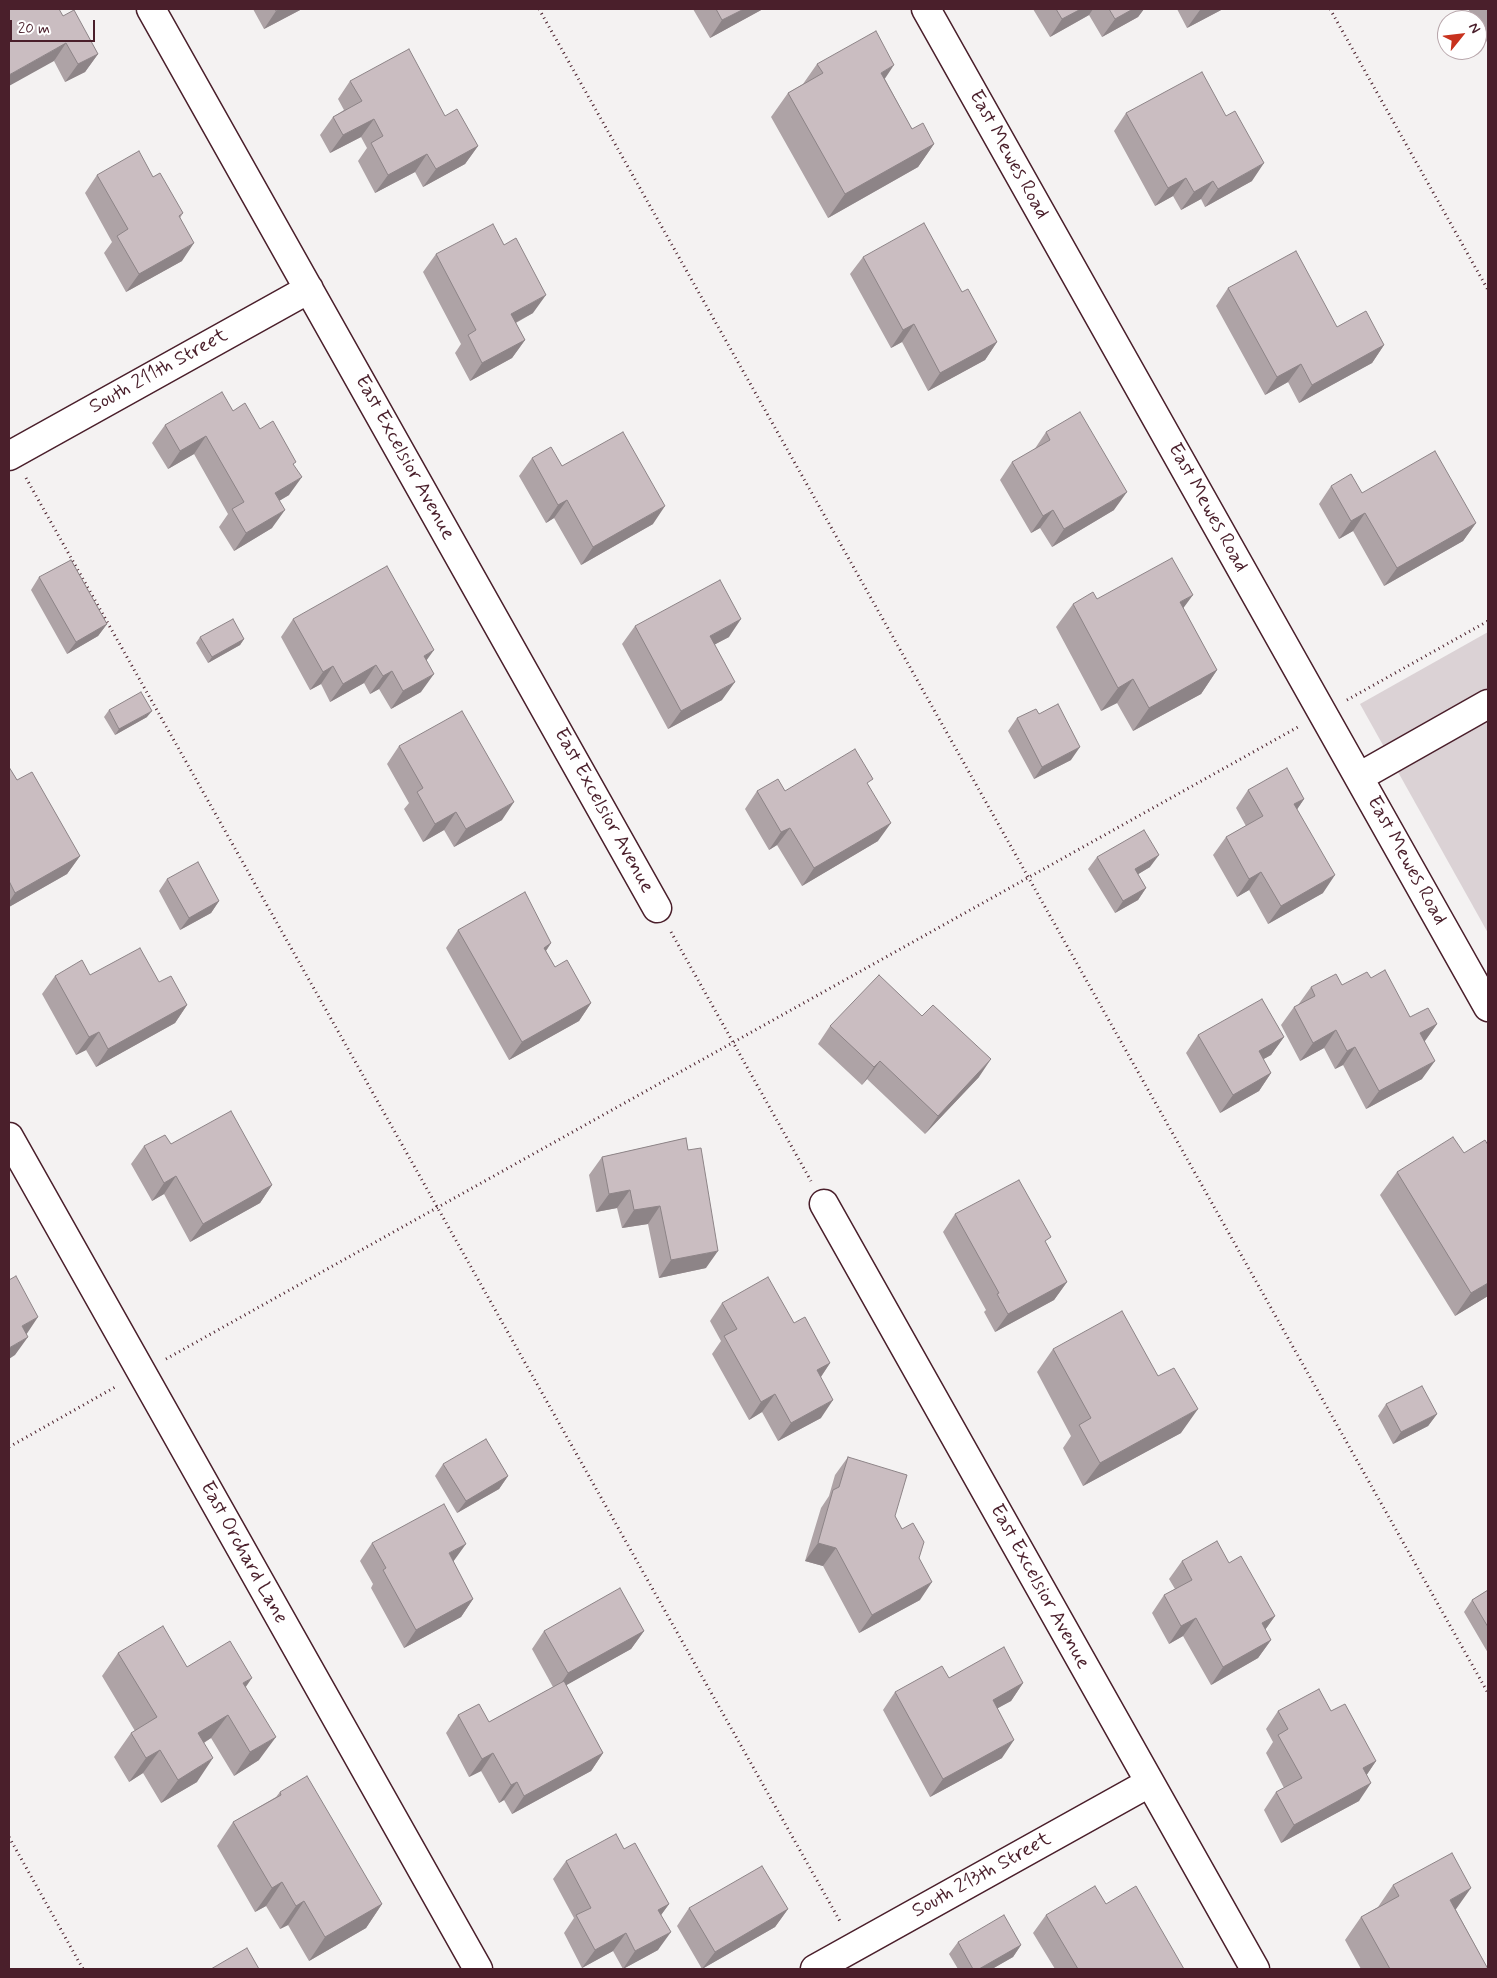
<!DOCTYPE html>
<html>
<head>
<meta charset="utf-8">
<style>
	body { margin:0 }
	#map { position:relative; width:1497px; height:1978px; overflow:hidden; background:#f4f2f2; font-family:Mynerve,sans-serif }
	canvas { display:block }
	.frame { position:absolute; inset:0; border:10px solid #4a1f2b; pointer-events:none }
	.north { position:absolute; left:1437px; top:10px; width:50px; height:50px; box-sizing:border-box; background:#fff; border:1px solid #b7a5aa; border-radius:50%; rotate:61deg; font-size:14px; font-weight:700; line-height:20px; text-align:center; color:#4a1f2b }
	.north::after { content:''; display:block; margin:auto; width:18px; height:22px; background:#c8321e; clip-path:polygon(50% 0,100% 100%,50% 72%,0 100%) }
	.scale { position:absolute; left:10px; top:20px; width:85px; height:22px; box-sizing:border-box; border:2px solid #4a1f2b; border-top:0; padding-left:6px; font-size:15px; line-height:18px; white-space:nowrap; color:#4a1f2b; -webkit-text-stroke:4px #fff; paint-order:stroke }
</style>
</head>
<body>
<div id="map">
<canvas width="1497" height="1978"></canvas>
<div class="frame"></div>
<div class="north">N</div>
<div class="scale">20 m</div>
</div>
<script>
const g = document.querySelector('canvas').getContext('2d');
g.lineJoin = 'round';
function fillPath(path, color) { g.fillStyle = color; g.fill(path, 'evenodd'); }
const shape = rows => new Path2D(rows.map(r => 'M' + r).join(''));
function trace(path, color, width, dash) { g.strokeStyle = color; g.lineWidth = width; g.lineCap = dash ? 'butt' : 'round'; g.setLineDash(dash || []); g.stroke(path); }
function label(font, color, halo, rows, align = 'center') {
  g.font = font + ' Mynerve,sans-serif'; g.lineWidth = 4; g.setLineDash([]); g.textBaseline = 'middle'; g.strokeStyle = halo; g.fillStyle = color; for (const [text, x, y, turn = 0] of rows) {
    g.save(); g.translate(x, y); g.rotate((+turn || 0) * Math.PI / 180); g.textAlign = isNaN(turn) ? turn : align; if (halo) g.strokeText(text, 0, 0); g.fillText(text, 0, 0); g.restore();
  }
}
fillPath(shape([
	[1488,632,1488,933,1360,704]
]), '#dbd2d5');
const minor = shape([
	[151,9,657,908],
	[926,9,1488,1007],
	[9,456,309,289],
	[1359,777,1488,704],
	[9,1137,478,1969],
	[824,1204,1255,1969],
	[815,1969,1149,1783]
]);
trace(minor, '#4a1f2b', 31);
trace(shape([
	[539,9,1488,1693],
	[1330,9,1488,290],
	[26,478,841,1923],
	[1347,700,1488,621],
	[671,932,811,1181],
	[166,1359,1298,727],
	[9,1447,117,1386],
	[9,1837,83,1969]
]), '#4a1f2b', 3, [1, 4]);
trace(minor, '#fff', 28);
fillPath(shape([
	[253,9,302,9,264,29],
	[693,9,763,9,710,38],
	[1033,9,1144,9,1138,17,1102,37,1089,15,1050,37],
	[1177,9,1223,9,1187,28],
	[1468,9,1488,9,1488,44,1477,24,1477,20,1475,20],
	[63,16,98,54,85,72,65,82,54,61],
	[817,64,885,79,912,129,934,144,918,167,828,218,771,117,788,93,803,84],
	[350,81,445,116,478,146,465,164,423,187,415,172,375,193,358,161,367,148,361,137,330,153,320,135,333,117,344,110,338,99],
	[1126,113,1252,181,1205,207,1201,199,1181,210,1173,196,1155,206,1114,131],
	[97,175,153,177,183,213,180,218,182,261,126,292,104,253,112,242,85,193],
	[436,254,533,313,516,323,525,340,512,358,470,381,455,353,461,344,423,272],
	[863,257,962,292,997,342,985,360,928,391,902,342,891,348,850,274],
	[1228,288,1337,327,1384,345,1372,363,1299,403,1288,382,1265,395,1216,306],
	[233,411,260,429,294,465,289,495,279,501,272,528,234,551,219,527,228,514,194,454,168,469,152,443,165,425],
	[1046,432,1114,510,1052,547,1040,528,1031,533,1000,480,1012,462,1034,450],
	[532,458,562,466,653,524,581,565,554,518,546,523,519,476],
	[1331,486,1362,493,1476,523,1463,541,1384,586,1353,531,1339,539,1319,504],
	[39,577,107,624,98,636,67,654,31,590],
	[1097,599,1183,608,1217,670,1201,694,1133,731,1117,703,1101,711,1056,627,1073,604],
	[293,619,426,661,421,692,391,709,379,689,370,694,364,683,330,702,321,684,310,690,281,637],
	[635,626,729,637,715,644,722,700,668,729,622,644],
	[200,637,244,639,240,645,208,663,196,643],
	[109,710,147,717,115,735,104,717],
	[1039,714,1071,760,1034,779,1008,731,1017,718],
	[399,746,502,820,454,847,444,830,423,842,404,809,409,803,387,764],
	[9,767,17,780,80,856,67,874,9,907],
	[869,785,878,841,802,886,777,845,769,850,745,809,757,791,785,791],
	[1248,790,1304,799,1297,809,1323,893,1268,924,1249,890,1237,897,1213,855,1226,837,1246,826,1236,808],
	[1097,857,1150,867,1138,874,1146,888,1138,900,1115,913,1088,869],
	[167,879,219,901,211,913,180,930,159,891],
	[458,930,551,943,546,951,555,967,591,1003,579,1021,509,1060,446,948],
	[90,975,159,982,187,1005,175,1023,96,1067,86,1050,76,1055,42,994,55,976],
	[1371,978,1410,1017,1437,1024,1425,1041,1422,1079,1366,1109,1343,1065,1335,1069,1324,1048,1300,1061,1281,1025,1294,1007,1298,1005,1311,987,1342,985],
	[922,1016,979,1077,925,1134,867,1079,862,1085,818,1044,830,1026],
	[1198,1035,1284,1037,1271,1055,1263,1059,1271,1073,1259,1091,1220,1113,1186,1053],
	[686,1138,706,1268,659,1278,648,1224,622,1228,617,1208,596,1212,589,1175,602,1157],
	[171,1144,272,1185,260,1203,190,1242,164,1194,152,1201,131,1164,144,1146],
	[1397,1172,1488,1296,1455,1316,1380,1195],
	[955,1214,1046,1243,1067,1282,1054,1300,995,1332,984,1312,986,1310,943,1232],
	[722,1303,794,1323,830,1363,821,1377,821,1418,778,1441,762,1412,749,1420,712,1354,721,1341,710,1321],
	[1053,1349,1181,1433,1083,1486,1063,1448,1071,1436,1037,1372],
	[1386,1404,1437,1414,1428,1426,1393,1444,1378,1416],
	[848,1457,895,1516,902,1529,919,1558,920,1600,859,1633,823,1566,805,1561,821,1508,829,1496,835,1475],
	[443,1464,508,1476,499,1489,457,1513,435,1476],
	[372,1543,453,1562,473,1599,461,1617,404,1648,371,1588,373,1584,360,1561],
	[1182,1561,1229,1563,1275,1616,1265,1630,1271,1640,1258,1658,1211,1685,1183,1636,1169,1644,1152,1613,1164,1595,1175,1589,1169,1579],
	[1488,1590,1488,1653,1464,1612,1472,1600],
	[544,1631,644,1631,631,1649,566,1685,603,1753,591,1771,512,1814,504,1800,499,1803,481,1771,469,1777,446,1733,458,1715,489,1722,553,1687,532,1649],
	[118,1653,187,1667,246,1687,259,1760,234,1776,211,1738,204,1743,197,1782,161,1803,143,1773,129,1782,114,1757,131,1733,135,1731,102,1676],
	[949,1678,1023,1683,1011,1701,997,1708,1002,1758,930,1797,883,1710,895,1692],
	[1278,1711,1331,1711,1376,1761,1367,1774,1359,1801,1281,1843,1264,1810,1276,1792,1284,1788,1266,1753,1273,1742,1266,1729],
	[280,1792,382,1904,366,1928,309,1961,288,1925,280,1929,266,1906,255,1912,217,1846,233,1822,276,1797],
	[624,1849,669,1904,661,1915,658,1950,623,1969,613,1951,582,1968,564,1933,574,1918,553,1879,566,1861],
	[1393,1885,1456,1910,1488,1969,1361,1969,1345,1940,1361,1917,1378,1907],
	[1106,1904,1184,1969,1055,1969,1033,1933,1046,1915],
	[689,1908,788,1909,775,1927,702,1969,677,1926],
	[958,1942,1021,1945,1013,1957,992,1969,958,1969,949,1954]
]), '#aea3a6');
fillPath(shape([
	[281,9,302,9,264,29,276,11],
	[744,9,763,9,710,38,722,20],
	[1081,9,1093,9,1089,15,1050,37,1062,19],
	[1133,9,1144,9,1138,17,1102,37,1115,19],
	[1203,9,1223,9,1187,28,1200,10],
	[66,43,54,61,9,86,9,75],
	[98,54,85,72,65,82,78,64],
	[894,65,878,89,881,73],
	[374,119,361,137,330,153,343,135],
	[934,144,918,167,828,218,845,194],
	[478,146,465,164,423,187,436,169],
	[427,154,415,172,375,193,388,175],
	[1264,163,1252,181,1205,207,1218,189],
	[1186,178,1173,196,1155,206,1168,188],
	[1213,181,1201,199,1181,210,1194,192],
	[194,243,182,261,126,292,139,274],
	[546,295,533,313,498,332,511,314],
	[914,324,902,342,891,348,903,330],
	[525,340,512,358,470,381,482,363],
	[997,342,985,360,928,391,940,373],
	[1384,345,1372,363,1299,403,1312,385],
	[1301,364,1288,382,1265,395,1277,377],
	[206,436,194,454,168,469,180,451],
	[302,477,289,495,262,511,275,493],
	[1127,492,1114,510,1052,547,1064,529],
	[567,500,554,518,546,523,558,505],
	[665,506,653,524,581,565,593,547],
	[285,510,272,528,234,551,246,533],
	[1053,510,1040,528,1031,533,1043,516],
	[1365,513,1353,531,1339,539,1351,521],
	[1476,523,1463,541,1384,586,1397,568],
	[1193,595,1176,618,1180,602],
	[741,619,729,637,697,654,710,636],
	[107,624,98,636,67,654,76,642],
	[244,639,240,645,208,663,212,657],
	[434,650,421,668,424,656],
	[376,665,364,683,330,702,343,684],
	[333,666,321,684,310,690,323,672],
	[1217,670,1201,694,1133,731,1149,708],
	[392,671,379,689,370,694,383,676],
	[434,674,421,692,391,709,403,691],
	[1133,679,1117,703,1101,711,1118,688],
	[735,682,722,700,668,729,681,711],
	[152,711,147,717,115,735,119,729],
	[1080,747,1071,760,1034,779,1042,767],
	[1304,799,1292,817,1294,804],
	[514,802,502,820,454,847,466,829],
	[456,812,444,830,423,842,435,824],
	[891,823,878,841,802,886,814,868],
	[790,828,777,845,769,850,781,832],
	[1159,855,1150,867,1127,881,1135,869],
	[80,856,67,874,9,907,9,902,15,893],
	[1261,872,1249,890,1237,897,1249,879],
	[1335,875,1323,893,1268,924,1281,906],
	[1146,888,1138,900,1115,913,1123,901],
	[219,901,211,913,180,930,189,918],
	[551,943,539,961,544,948],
	[591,1003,579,1021,509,1060,522,1042],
	[187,1005,175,1023,96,1067,108,1049],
	[1437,1024,1424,1042,1420,1033],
	[1336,1030,1324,1048,1300,1061,1313,1043],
	[99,1032,86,1050,76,1055,89,1037],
	[1284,1037,1271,1055,1246,1069,1259,1051],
	[1355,1047,1343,1065,1335,1069,1347,1051],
	[991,1059,979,1077,925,1134,938,1116],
	[880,1061,867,1079,862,1085,874,1067],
	[1435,1061,1422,1079,1366,1109,1379,1091],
	[1271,1073,1259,1091,1220,1113,1233,1095],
	[176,1176,164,1194,152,1201,164,1183],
	[272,1185,260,1203,190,1242,203,1224],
	[630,1190,617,1208,596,1212,609,1194],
	[660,1206,648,1224,622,1228,634,1210],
	[718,1251,706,1268,659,1278,671,1260],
	[1067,1282,1054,1300,995,1332,1008,1314],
	[1488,1283,1488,1296,1455,1316,1471,1293],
	[38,1317,26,1335,22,1326],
	[28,1337,15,1355,9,1359,9,1348],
	[830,1363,818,1381,817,1370],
	[775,1394,762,1412,749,1420,761,1402],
	[833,1400,821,1418,778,1441,791,1423],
	[1198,1409,1181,1433,1083,1486,1100,1463],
	[1437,1414,1428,1426,1393,1444,1401,1432],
	[508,1476,499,1489,457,1513,466,1501],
	[818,1543,836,1548,823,1566,805,1561],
	[466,1544,453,1562,449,1553],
	[932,1582,920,1600,859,1633,872,1615],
	[473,1599,461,1617,404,1648,416,1630],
	[1275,1616,1262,1634,1262,1623],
	[1196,1618,1183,1636,1169,1644,1181,1626],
	[644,1631,631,1649,556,1691,568,1673],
	[1271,1640,1258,1658,1211,1685,1223,1667],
	[252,1678,236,1701,243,1683],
	[1023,1683,1011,1701,980,1718,993,1700],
	[228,1715,211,1738,182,1756,198,1733],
	[276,1737,259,1760,234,1776,250,1752],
	[1014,1740,1002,1758,930,1797,943,1779],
	[160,1750,143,1773,129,1782,146,1758],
	[493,1753,481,1771,469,1777,482,1759],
	[603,1753,591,1771,512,1814,524,1796],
	[213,1758,197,1782,161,1803,178,1780],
	[1376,1761,1364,1779,1363,1768],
	[517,1782,504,1800,499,1803,511,1785],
	[1371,1783,1359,1801,1281,1843,1294,1825],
	[282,1882,266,1906,255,1912,272,1888],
	[1471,1888,1454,1912,1450,1900],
	[304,1901,288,1925,280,1929,296,1906],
	[382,1904,366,1928,309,1961,325,1937],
	[669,1904,656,1922,658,1910],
	[788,1909,775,1927,702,1969,715,1952],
	[671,1932,658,1950,623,1969,635,1951],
	[626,1933,613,1951,582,1968,595,1950],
	[1021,1945,1013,1957,992,1969,979,1969]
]), '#8d8487');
const building = shape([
	[9,9,59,9,63,16,74,10,98,54,78,64,66,43,9,75,9,9],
	[275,9,281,9,276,11,275,9],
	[716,9,744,9,722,20,716,9],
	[1056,9,1081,9,1062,19,1056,9],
	[1109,9,1133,9,1115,19,1109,9],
	[876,31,894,65,881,73,912,129,923,123,934,144,845,194,788,93,823,73,817,64,876,31],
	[409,49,445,116,457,109,478,146,436,169,427,154,388,175,371,143,383,136,374,119,343,135,333,117,362,101,350,81,409,49],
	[1202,72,1226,116,1235,111,1264,163,1218,189,1213,181,1194,192,1186,178,1168,188,1126,113,1202,72],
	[139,151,153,177,160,173,183,213,179,216,194,243,139,274,117,236,128,229,97,175,139,151],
	[924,223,962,292,968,289,997,342,940,373,914,324,903,330,863,257,924,223],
	[493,224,504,245,516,238,546,295,511,314,525,340,482,363,468,335,476,330,436,254,493,224],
	[1296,251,1337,327,1366,311,1384,345,1312,385,1301,364,1277,377,1228,288,1296,251],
	[222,392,233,411,245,403,260,429,273,421,296,462,293,464,302,477,275,493,285,510,246,533,232,509,244,502,206,436,180,451,165,425,222,392],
	[1080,412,1127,492,1064,529,1053,510,1043,516,1012,462,1050,440,1046,432,1080,412],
	[623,432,665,506,593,547,567,500,558,505,532,458,551,447,562,466,623,432],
	[1435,451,1476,523,1397,568,1365,513,1351,521,1331,486,1351,474,1362,493,1435,451],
	[1172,558,1193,595,1180,602,1217,670,1149,708,1133,679,1118,688,1073,604,1093,592,1097,599,1172,558],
	[71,560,107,624,76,642,39,577,71,560],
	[387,566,434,650,424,656,434,674,403,691,392,671,383,676,376,665,343,684,333,666,323,672,293,619,387,566],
	[720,580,741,619,710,636,735,682,681,711,635,626,720,580],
	[233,619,244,639,212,657,200,637,233,619],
	[141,692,152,711,119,729,109,710,141,692],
	[1058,704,1080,747,1042,767,1017,718,1036,709,1039,714,1058,704],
	[462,711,514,802,466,829,456,812,435,824,417,792,423,788,399,746,462,711],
	[855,749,873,779,867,783,891,823,814,868,790,828,781,832,757,791,778,779,785,791,855,749],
	[9,767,17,780,32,772,80,856,15,893,9,881,9,767],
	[1287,768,1304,799,1294,804,1335,875,1281,906,1261,872,1249,879,1226,837,1263,816,1248,790,1287,768],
	[1144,830,1159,855,1135,869,1146,888,1123,901,1097,857,1144,830],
	[198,862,219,901,189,918,167,879,198,862],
	[525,892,551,943,544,948,555,967,567,960,591,1003,522,1042,458,930,525,892],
	[140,948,159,982,171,976,187,1005,108,1049,99,1032,89,1037,55,976,82,960,90,975,140,948],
	[1385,970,1410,1017,1428,1008,1437,1024,1420,1033,1435,1061,1379,1091,1355,1047,1347,1051,1336,1030,1313,1043,1294,1007,1315,996,1311,987,1336,974,1342,985,1367,972,1371,978,1385,970],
	[879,975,922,1016,933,1005,991,1059,938,1116,880,1061,874,1067,830,1026,879,975],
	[1262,999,1284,1037,1259,1051,1271,1073,1233,1095,1198,1035,1262,999],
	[231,1111,272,1185,203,1224,176,1176,164,1183,144,1146,165,1135,171,1144,231,1111],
	[1453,1137,1464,1153,1485,1140,1488,1145,1488,1283,1471,1293,1397,1172,1453,1137],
	[686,1138,688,1150,701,1148,718,1251,671,1260,660,1206,634,1210,630,1190,609,1194,602,1157,686,1138],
	[1019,1180,1051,1237,1045,1241,1067,1282,1008,1314,997,1294,999,1293,955,1214,1019,1180],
	[16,1276,38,1317,22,1326,28,1337,9,1348,9,1280,16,1276],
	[768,1277,794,1323,805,1317,830,1363,817,1370,833,1400,791,1423,775,1394,761,1402,724,1336,737,1329,722,1303,768,1277],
	[1122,1311,1158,1376,1174,1368,1198,1409,1100,1463,1079,1425,1091,1418,1053,1349,1122,1311],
	[1422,1386,1437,1414,1401,1432,1386,1404,1422,1386],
	[486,1439,508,1476,466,1501,443,1464,486,1439],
	[848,1457,907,1475,895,1516,902,1529,913,1523,924,1542,919,1558,932,1582,872,1615,836,1548,818,1543,833,1490,839,1487,848,1457],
	[444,1504,466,1544,449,1553,473,1599,416,1630,383,1570,386,1568,372,1543,444,1504],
	[1217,1541,1229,1563,1241,1556,1275,1616,1262,1623,1271,1640,1223,1667,1196,1618,1181,1626,1164,1595,1192,1580,1182,1561,1217,1541],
	[620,1588,644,1631,568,1673,544,1631,620,1588],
	[1488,1590,1488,1627,1472,1600,1488,1590],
	[163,1626,187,1667,230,1641,252,1678,243,1683,276,1737,250,1752,228,1715,198,1733,213,1758,178,1780,160,1750,146,1758,131,1733,157,1717,118,1653,163,1626],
	[1004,1647,1023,1683,993,1700,1014,1740,943,1779,895,1692,942,1666,949,1678,1004,1647],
	[564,1681,603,1753,524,1796,517,1782,511,1785,493,1753,482,1759,458,1715,479,1704,489,1722,564,1681],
	[1319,1689,1331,1711,1345,1704,1376,1761,1363,1768,1371,1783,1294,1825,1276,1792,1302,1778,1278,1735,1288,1729,1278,1711,1319,1689],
	[307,1776,382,1904,325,1937,304,1901,296,1906,282,1882,272,1888,233,1822,281,1795,280,1792,307,1776],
	[616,1834,624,1849,635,1843,669,1904,658,1910,671,1932,635,1951,626,1933,595,1950,576,1915,591,1908,566,1861,616,1834],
	[1452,1853,1471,1888,1450,1900,1488,1969,1390,1969,1361,1917,1399,1896,1393,1885,1452,1853],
	[762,1866,788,1909,715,1952,689,1908,762,1866],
	[1095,1886,1106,1904,1136,1886,1184,1969,1078,1969,1046,1915,1095,1886],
	[1004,1915,1021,1945,979,1969,973,1969,958,1942,1004,1915],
	[247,1948,259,1969,211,1969,247,1948]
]);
fillPath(building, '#cabdc1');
trace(building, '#8d8487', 1);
label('20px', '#4a1f2b', '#fff', [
	["East Mewes Road",1008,155,61],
	["South 211th Street",159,372,-29],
	["East Excelsior Avenue",404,458,61],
	["East Mewes Road",1207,508,61],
	["East Excelsior Avenue",603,811,61],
	["East Mewes Road",1406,861,61],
	["East Orchard Lane",243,1553,61],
	["East Excelsior Avenue",1039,1587,61],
	["South 213th Street",982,1876,-29]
]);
</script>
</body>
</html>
